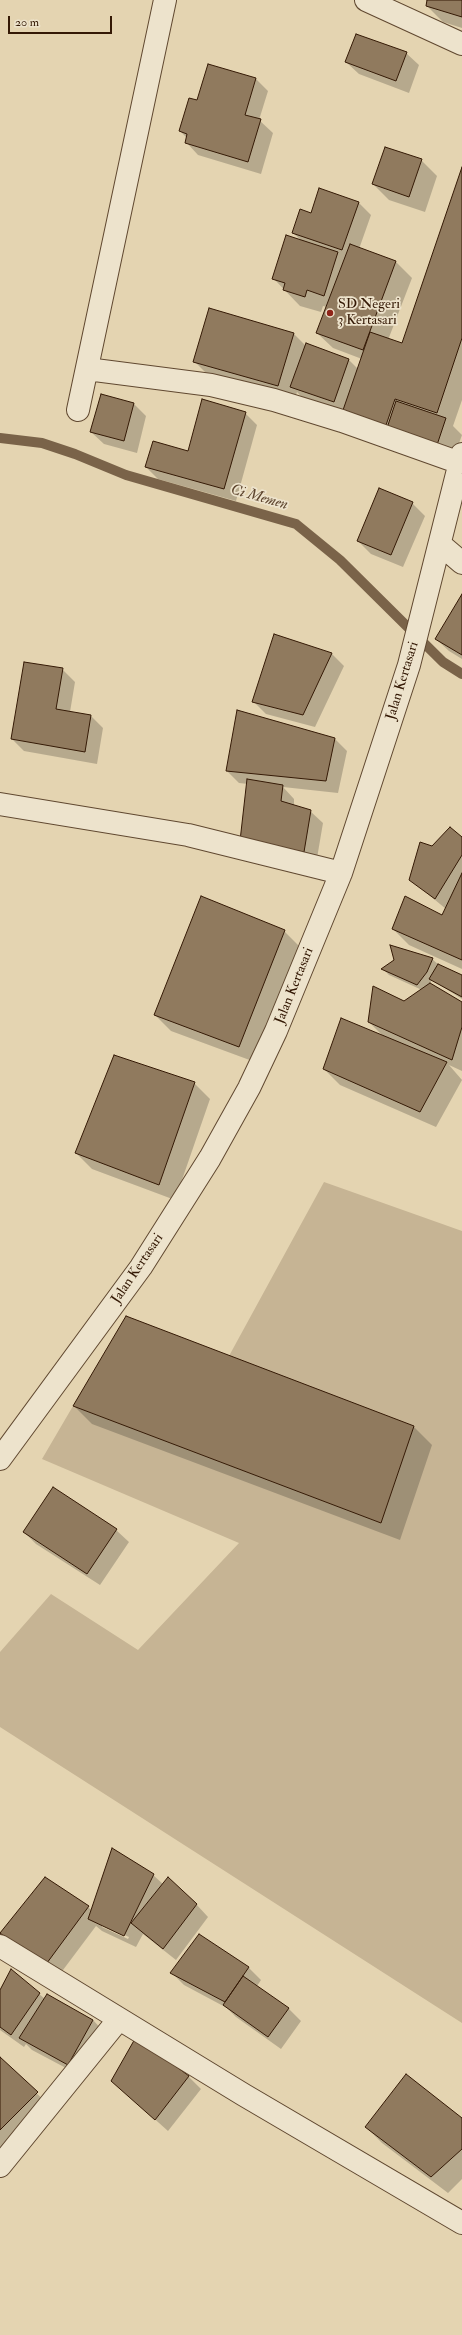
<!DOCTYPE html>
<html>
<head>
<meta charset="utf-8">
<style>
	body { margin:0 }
	#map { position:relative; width:462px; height:2335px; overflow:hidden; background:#e4d4b1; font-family:"IM FELL Double Pica",serif }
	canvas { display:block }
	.scale { position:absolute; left:8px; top:16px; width:104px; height:18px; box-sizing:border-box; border:2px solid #341905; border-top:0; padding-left:5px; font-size:12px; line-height:14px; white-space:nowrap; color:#341905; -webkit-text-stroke:3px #ede3cc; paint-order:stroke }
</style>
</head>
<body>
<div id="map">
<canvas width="462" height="2335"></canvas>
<div class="scale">20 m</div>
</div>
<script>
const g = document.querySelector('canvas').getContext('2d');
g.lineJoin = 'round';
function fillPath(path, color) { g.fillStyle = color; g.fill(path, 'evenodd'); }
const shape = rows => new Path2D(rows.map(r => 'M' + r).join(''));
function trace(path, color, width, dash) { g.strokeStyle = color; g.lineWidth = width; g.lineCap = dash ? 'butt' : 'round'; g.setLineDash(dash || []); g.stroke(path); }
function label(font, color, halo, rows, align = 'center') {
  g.font = font + ' "IM FELL Double Pica",serif'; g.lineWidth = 3.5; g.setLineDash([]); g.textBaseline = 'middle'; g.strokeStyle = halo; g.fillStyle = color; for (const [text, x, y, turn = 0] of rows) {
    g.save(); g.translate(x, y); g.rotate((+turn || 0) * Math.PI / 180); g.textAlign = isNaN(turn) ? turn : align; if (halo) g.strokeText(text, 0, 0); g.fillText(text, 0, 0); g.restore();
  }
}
fillPath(shape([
	[324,1182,462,1231,462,2023,0,1727,0,1652,51,1594,138,1650,239,1543,42,1459,73,1406,381,1523,414,1426,229,1356]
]), '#c6b494');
fillPath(shape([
	[428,0,462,0,462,28,443,22,427,6],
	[406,53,419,65,409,93,359,74,346,62],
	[209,65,256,79,268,91,259,120,273,133,261,174,198,155,186,142,187,138,180,131,198,101],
	[421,160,437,176,425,212,389,200,373,184],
	[462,170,462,400,453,426,462,435,453,460,307,403,297,392,294,402,210,377,194,361,294,334,306,346,306,344,349,360,358,369,362,359,333,348,317,333,327,307,323,306,321,312,300,306,273,278,302,241,293,233,311,214,320,189,359,203,371,215,359,249,396,262,412,278,388,340,403,345],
	[134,404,146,416,137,453,104,444,91,432],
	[245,413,257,425,236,501,158,479,146,467,189,452],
	[412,503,425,516,403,567,371,554,358,541],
	[462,596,462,659,449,651,436,639],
	[275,635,332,654,344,666,315,727,266,714,253,701],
	[62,669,75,682,70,712,91,716,103,728,97,764,24,751,12,739],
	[335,739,347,751,338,793,283,787,294,799,294,806,310,811,323,823,316,864,253,853,248,784,239,783,227,771],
	[462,839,462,969,409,945,393,929,442,917,446,909,411,880,432,847],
	[284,931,300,947,255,1062,171,1031,155,1015],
	[432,959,439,965,462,976,462,999,432,980,429,984,462,1004,462,1071,449,1065,462,1080,436,1127,340,1085,324,1069,384,1037,369,1022,422,990,389,975,383,969],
	[194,1083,210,1099,175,1200,92,1169,76,1153],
	[74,1406,414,1427,432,1445,400,1540,92,1424],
	[116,1530,129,1542,100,1585,36,1544,24,1532],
	[153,1875,163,1884,196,1904,208,1917,176,1960,143,1934,136,1947,102,1931,96,1926,57,1978,13,1946,1,1934,45,1879,92,1910],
	[102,1925,129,1937,128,1939,102,1927],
	[200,1935,249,1968,261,1980,257,1986,289,2009,301,2021,281,2049,236,2017,227,2008,184,1985,172,1973],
	[12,1971,45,1999,93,2020,105,2033,81,2076,32,2050,26,2044,24,2047,0,2030,0,1992],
	[0,2059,49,2105,0,2155],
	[188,2076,201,2089,168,2131,112,2081],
	[462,2119,462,2179,448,2193,382,2143,366,2127]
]), '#0003');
trace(shape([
	[0,438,42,443,75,454,126,475,296,524,340,560,443,662,462,674]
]), '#7a6349', 10);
const building = shape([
	[427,0,462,0,462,17,426,6,427,0],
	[356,34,407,52,396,81,345,62,356,34],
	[208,64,256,78,245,115,261,119,248,162,185,143,187,134,179,131,189,98,197,100,208,64],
	[385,147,422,159,409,197,372,184,385,147],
	[462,167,462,338,437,413,395,399,385,428,342,413,370,332,402,343,462,167],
	[319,188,359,202,342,250,292,233,300,209,311,213,319,188],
	[286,235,338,252,324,296,307,290,305,297,283,290,285,283,272,279,286,235],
	[350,244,396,261,363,350,316,333,350,244],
	[209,308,294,333,278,386,193,362,209,308],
	[306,343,349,359,334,402,290,387,306,343],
	[101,394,134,403,124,441,90,432,101,394],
	[202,399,246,412,224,489,145,467,153,441,188,451,202,399],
	[396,401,446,418,437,445,387,428,396,401],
	[379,488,413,502,391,555,357,541,379,488],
	[462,594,462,655,435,639,462,594],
	[274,634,332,653,303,715,252,702,274,634],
	[24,662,63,668,56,709,91,715,85,752,11,739,24,662],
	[237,710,335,738,326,781,226,771,237,710],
	[247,779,283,785,281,801,311,810,304,852,240,841,247,779],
	[450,827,462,837,462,855,435,899,409,880,420,842,432,846,450,827],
	[462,873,462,960,392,929,405,896,442,915,462,873],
	[201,896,285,930,239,1047,154,1015,201,896],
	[390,945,433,958,427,972,417,985,381,969,394,960,390,945],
	[438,964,462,975,462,997,429,979,438,964],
	[430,983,462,1002,462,1027,452,1060,368,1022,373,986,404,1001,430,983],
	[341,1018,447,1062,420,1112,323,1069,341,1018],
	[114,1055,195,1082,159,1185,75,1153,114,1055],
	[126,1316,414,1426,381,1523,73,1406,126,1316],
	[53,1487,117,1529,87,1574,23,1532,53,1487],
	[112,1848,154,1874,124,1936,88,1919,112,1848],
	[45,1877,89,1906,44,1967,0,1933,45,1877],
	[168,1877,197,1904,163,1949,131,1923,168,1877],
	[199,1934,249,1967,225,2002,170,1973,199,1934],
	[11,1969,40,1993,11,2035,0,2027,0,1990,11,1969],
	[243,1976,289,2008,268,2037,223,2005,243,1976],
	[47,1994,93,2020,68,2065,19,2038,47,1994],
	[136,2037,189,2076,155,2120,111,2081,136,2037],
	[0,2057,38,2092,0,2130,0,2057],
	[406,2074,462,2118,462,2149,431,2177,365,2127,406,2074]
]);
fillPath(building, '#907a5e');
trace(building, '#341905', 1);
const minor = shape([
	[366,0,462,44],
	[87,369,211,385,274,400,342,421,460,463],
	[78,410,165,0],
	[441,545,462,563],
	[0,804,188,835,341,873],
	[0,1459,141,1267,210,1158,249,1088,276,1031,341,873,409,665,462,454],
	[0,1946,244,2095,462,2223],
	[0,2166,119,2019]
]);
trace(minor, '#604830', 24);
trace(minor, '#ede3cc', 22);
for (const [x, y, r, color] of [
	[330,313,4,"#8f2418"]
]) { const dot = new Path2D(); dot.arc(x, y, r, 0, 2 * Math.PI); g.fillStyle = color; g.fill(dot); trace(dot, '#ede3cc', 1.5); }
label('14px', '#341905', '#ede3cc', [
	["SD Negeri",338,305],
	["3 Kertasari",338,321]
], 'left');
label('14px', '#341905', '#ede3cc', [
	["Jalan Kertasari",403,681,-73],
	["Jalan Kertasari",295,986,-68],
	["Jalan Kertasari",138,1269,-56]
]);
label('italic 15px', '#5d442d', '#ede3cc', [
	["Ci Memen",259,498,16]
]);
</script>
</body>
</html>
